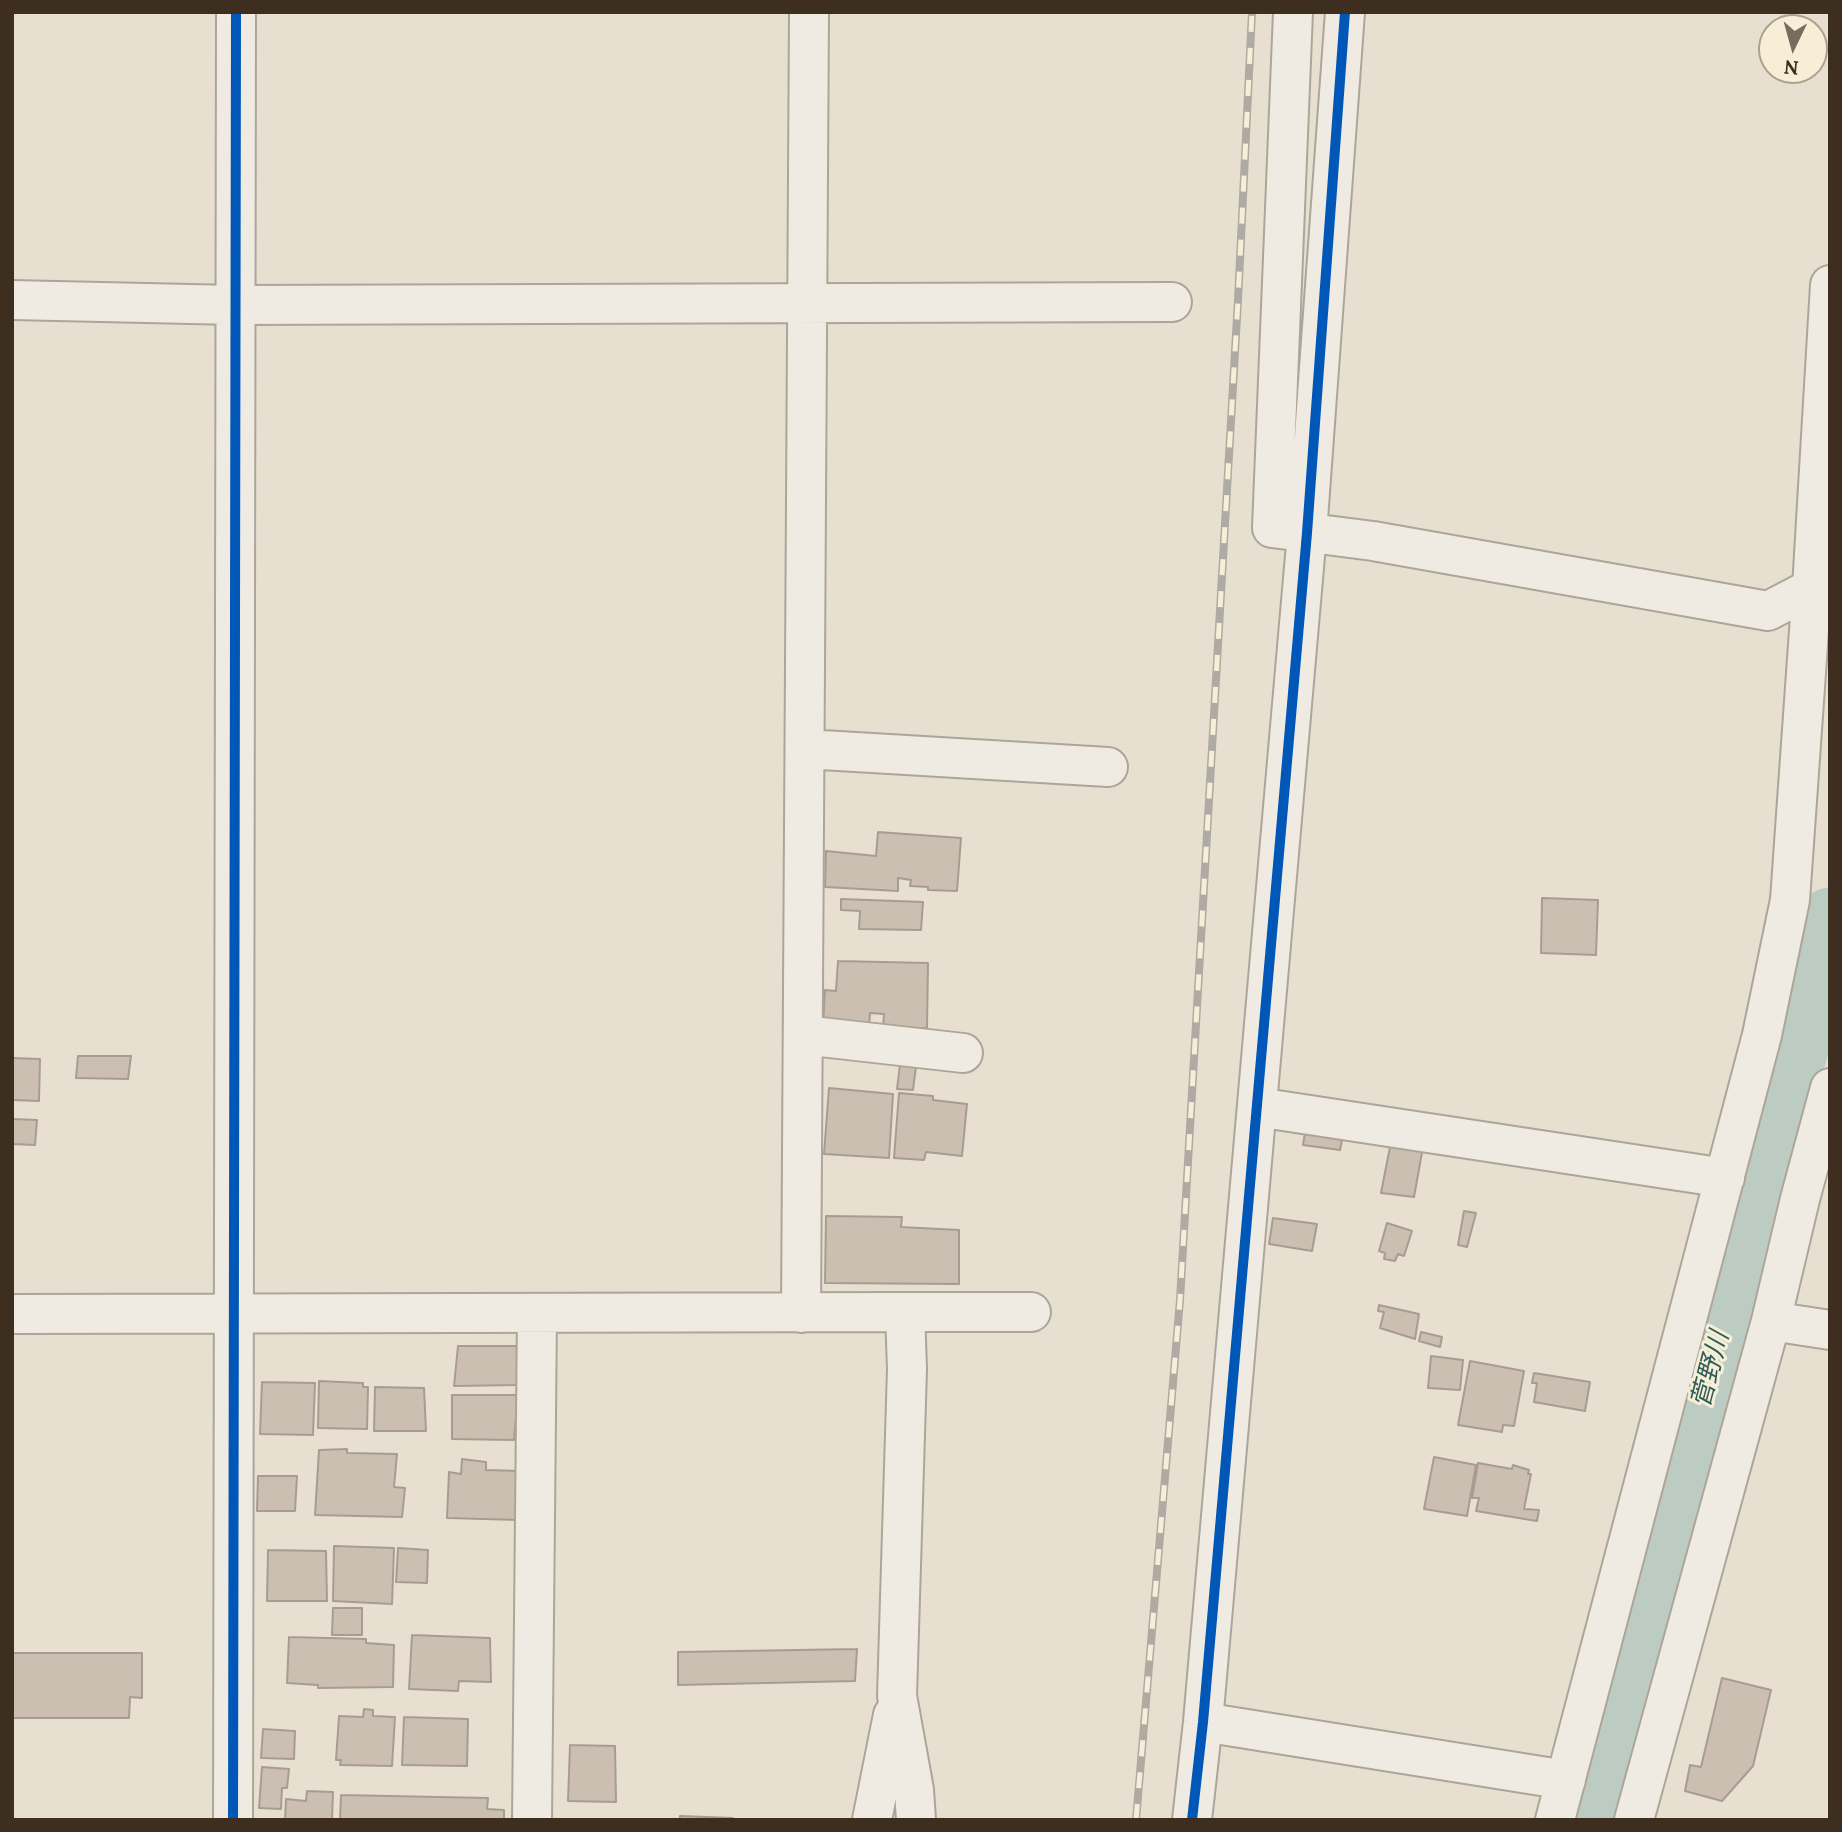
<!DOCTYPE html>
<html>
<head>
<meta charset="utf-8">
<style>
	body { margin:0 }
	#map { position:relative; width:1842px; height:1832px; overflow:hidden; background:#e7e0d1; font-family:Lora,serif }
	canvas { display:block }
	.frame { position:absolute; inset:0; border:14px solid #3d2e20; pointer-events:none }
	.north { position:absolute; left:1758px; top:14px; width:70px; height:70px; box-sizing:border-box; background:#f7eed8; border:2px solid #ada18e; border-radius:50%; rotate:185deg; font-size:19px; font-weight:700; line-height:28px; text-align:center; color:#3d2e20 }
	.north::after { content:''; display:block; margin:auto; width:24px; height:32px; background:#786c5e; clip-path:polygon(50% 0,100% 100%,50% 72%,0 100%) }
</style>
</head>
<body>
<div id="map">
<canvas width="1842" height="1832"></canvas>
<div class="frame"></div>
<div class="north">N</div>
</div>
<script>
const g = document.querySelector('canvas').getContext('2d');
g.lineJoin = 'round';
const shape = rows => new Path2D(rows.map(r => 'M' + r).join(''));
function trace(path, color, width, dash) { g.strokeStyle = color; g.lineWidth = width; g.lineCap = dash ? 'butt' : 'round'; g.setLineDash(dash || []); g.stroke(path); }
function fillPath(path, color) { g.fillStyle = color; g.fill(path, 'evenodd'); }
function label(font, color, halo, rows, align = 'center') {
  g.font = font + ' Lora,"Noto Sans JP",serif'; g.lineWidth = 6; g.setLineDash([]); g.textBaseline = 'middle'; g.strokeStyle = halo; g.fillStyle = color; for (const [text, x, y, turn = 0] of rows) {
    g.save(); g.translate(x, y); g.rotate((+turn || 0) * Math.PI / 180); g.textAlign = isNaN(turn) ? turn : align; if (halo) g.strokeText(text, 0, 0); g.fillText(text, 0, 0); g.restore();
  }
}
trace(shape([
	[1592,1820,1737,1283,1830,919]
]), '#bcccc2', 63);
const building = shape([
	[878,832,961,838,957,891,928,890,928,887,910,886,911,880,898,878,898,891,825,887,826,851,876,856,878,832],
	[1542,898,1598,900,1596,955,1541,953,1542,898],
	[841,899,923,902,921,930,859,929,860,911,841,910,841,899],
	[838,961,928,963,927,1028,883,1030,884,1014,870,1013,869,1028,823,1026,825,990,836,991,838,961],
	[78,1056,131,1056,128,1079,76,1078,78,1056],
	[12,1058,40,1059,39,1101,12,1100,12,1058],
	[900,1064,916,1066,913,1090,897,1089,900,1064],
	[829,1088,893,1094,889,1158,824,1154,829,1088],
	[899,1093,933,1096,933,1100,967,1104,962,1156,926,1152,924,1160,894,1158,899,1093],
	[12,1119,37,1120,35,1145,12,1144,12,1119],
	[1305,1133,1342,1140,1340,1150,1303,1145,1305,1133],
	[1391,1142,1423,1147,1414,1197,1381,1193,1391,1142],
	[1464,1211,1476,1213,1467,1247,1458,1245,1464,1211],
	[826,1216,902,1217,901,1227,959,1230,959,1284,825,1283,826,1216],
	[1273,1218,1317,1224,1312,1251,1269,1244,1273,1218],
	[1387,1223,1412,1231,1404,1256,1398,1254,1395,1261,1384,1259,1385,1253,1379,1251,1387,1223],
	[1379,1305,1419,1314,1415,1339,1380,1328,1384,1312,1378,1311,1379,1305],
	[1421,1332,1442,1337,1440,1347,1419,1341,1421,1332],
	[458,1346,518,1346,517,1385,454,1386,458,1346],
	[1431,1356,1463,1360,1460,1390,1428,1388,1431,1356],
	[1470,1361,1524,1371,1514,1426,1503,1425,1502,1432,1458,1425,1470,1361],
	[1534,1373,1590,1382,1585,1411,1534,1402,1537,1383,1532,1383,1534,1373],
	[319,1381,363,1383,363,1387,368,1387,367,1429,318,1428,319,1381],
	[262,1382,315,1383,313,1435,260,1434,262,1382],
	[375,1387,424,1388,426,1431,374,1431,375,1387],
	[452,1395,518,1395,514,1440,452,1439,452,1395],
	[347,1449,347,1453,397,1454,394,1487,405,1488,402,1517,315,1515,319,1450,347,1449],
	[1434,1457,1476,1465,1467,1516,1424,1509,1434,1457],
	[462,1459,486,1462,486,1470,521,1471,519,1520,447,1518,449,1472,461,1474,462,1459],
	[1478,1463,1512,1469,1513,1465,1529,1470,1528,1474,1531,1474,1524,1509,1539,1510,1537,1521,1476,1511,1479,1498,1472,1498,1478,1463],
	[258,1476,297,1476,295,1511,257,1511,258,1476],
	[334,1546,394,1548,392,1604,333,1601,334,1546],
	[398,1548,428,1550,427,1583,396,1582,398,1548],
	[268,1550,326,1551,327,1601,267,1601,268,1550],
	[333,1608,362,1608,362,1635,332,1635,333,1608],
	[412,1635,490,1638,491,1682,459,1681,458,1691,409,1689,412,1635],
	[289,1637,366,1639,366,1643,394,1645,393,1687,318,1688,318,1685,287,1683,289,1637],
	[857,1649,855,1681,678,1685,678,1652,857,1649],
	[12,1653,142,1653,142,1698,130,1697,129,1718,12,1718,12,1653],
	[1722,1678,1771,1690,1753,1766,1722,1801,1685,1791,1690,1765,1701,1767,1722,1678],
	[364,1709,373,1710,373,1716,395,1717,392,1766,340,1765,341,1760,336,1760,339,1716,363,1717,364,1709],
	[404,1717,468,1719,467,1766,402,1765,404,1717],
	[263,1729,295,1731,294,1759,261,1758,263,1729],
	[570,1745,615,1746,616,1802,568,1801,570,1745],
	[262,1767,289,1769,287,1788,282,1788,281,1809,259,1808,262,1767],
	[307,1791,333,1792,332,1820,285,1820,286,1799,306,1801,307,1791],
	[341,1795,488,1798,487,1809,504,1810,504,1820,340,1820,341,1795],
	[680,1816,733,1818,733,1820,680,1820,680,1816]
]);
fillPath(building, '#cbbfb2');
trace(building, '#a89c90', 2);
const minor = shape([
	[1293,12,1272,528,1373,541,1768,611,1812,588,1830,590],
	[12,300,235,305,1172,302],
	[805,749,1108,767],
	[803,1035,963,1053],
	[1257,1107,1725,1178],
	[905,1312,1031,1312],
	[801,1313,809,12],
	[12,1314,905,1312,907,1369,897,1696,914,1790,916,1820],
	[1771,1321,1830,1330],
	[1203,1722,1566,1780],
	[233,1820,236,12],
	[532,1820,537,1314],
	[872,1820,893,1715],
	[1192,1820,1203,1722,1307,533,1345,12],
	[1555,1820,1762,1035,1790,900,1812,588,1830,285],
	[1634,1820,1771,1321,1800,1199,1830,1088]
]);
trace(minor, '#ada599', 42);
trace(minor, '#efebe3', 38);
const rail = shape([
	[1136,1820,1180,1300,1238,300,1252,12]
]);
trace(rail, '#afaaa2', 8);
trace(rail, '#f7eed8', 5, [16]);
trace(shape([
	[233,1820,236,12],
	[1192,1820,1203,1722,1307,533,1345,12]
]), '#0057b8', 10);
label('italic 26px', '#2f5d5a', '#f7eed8', [
	["菅野川",1711,1370,-75]
]);
</script>
</body>
</html>
